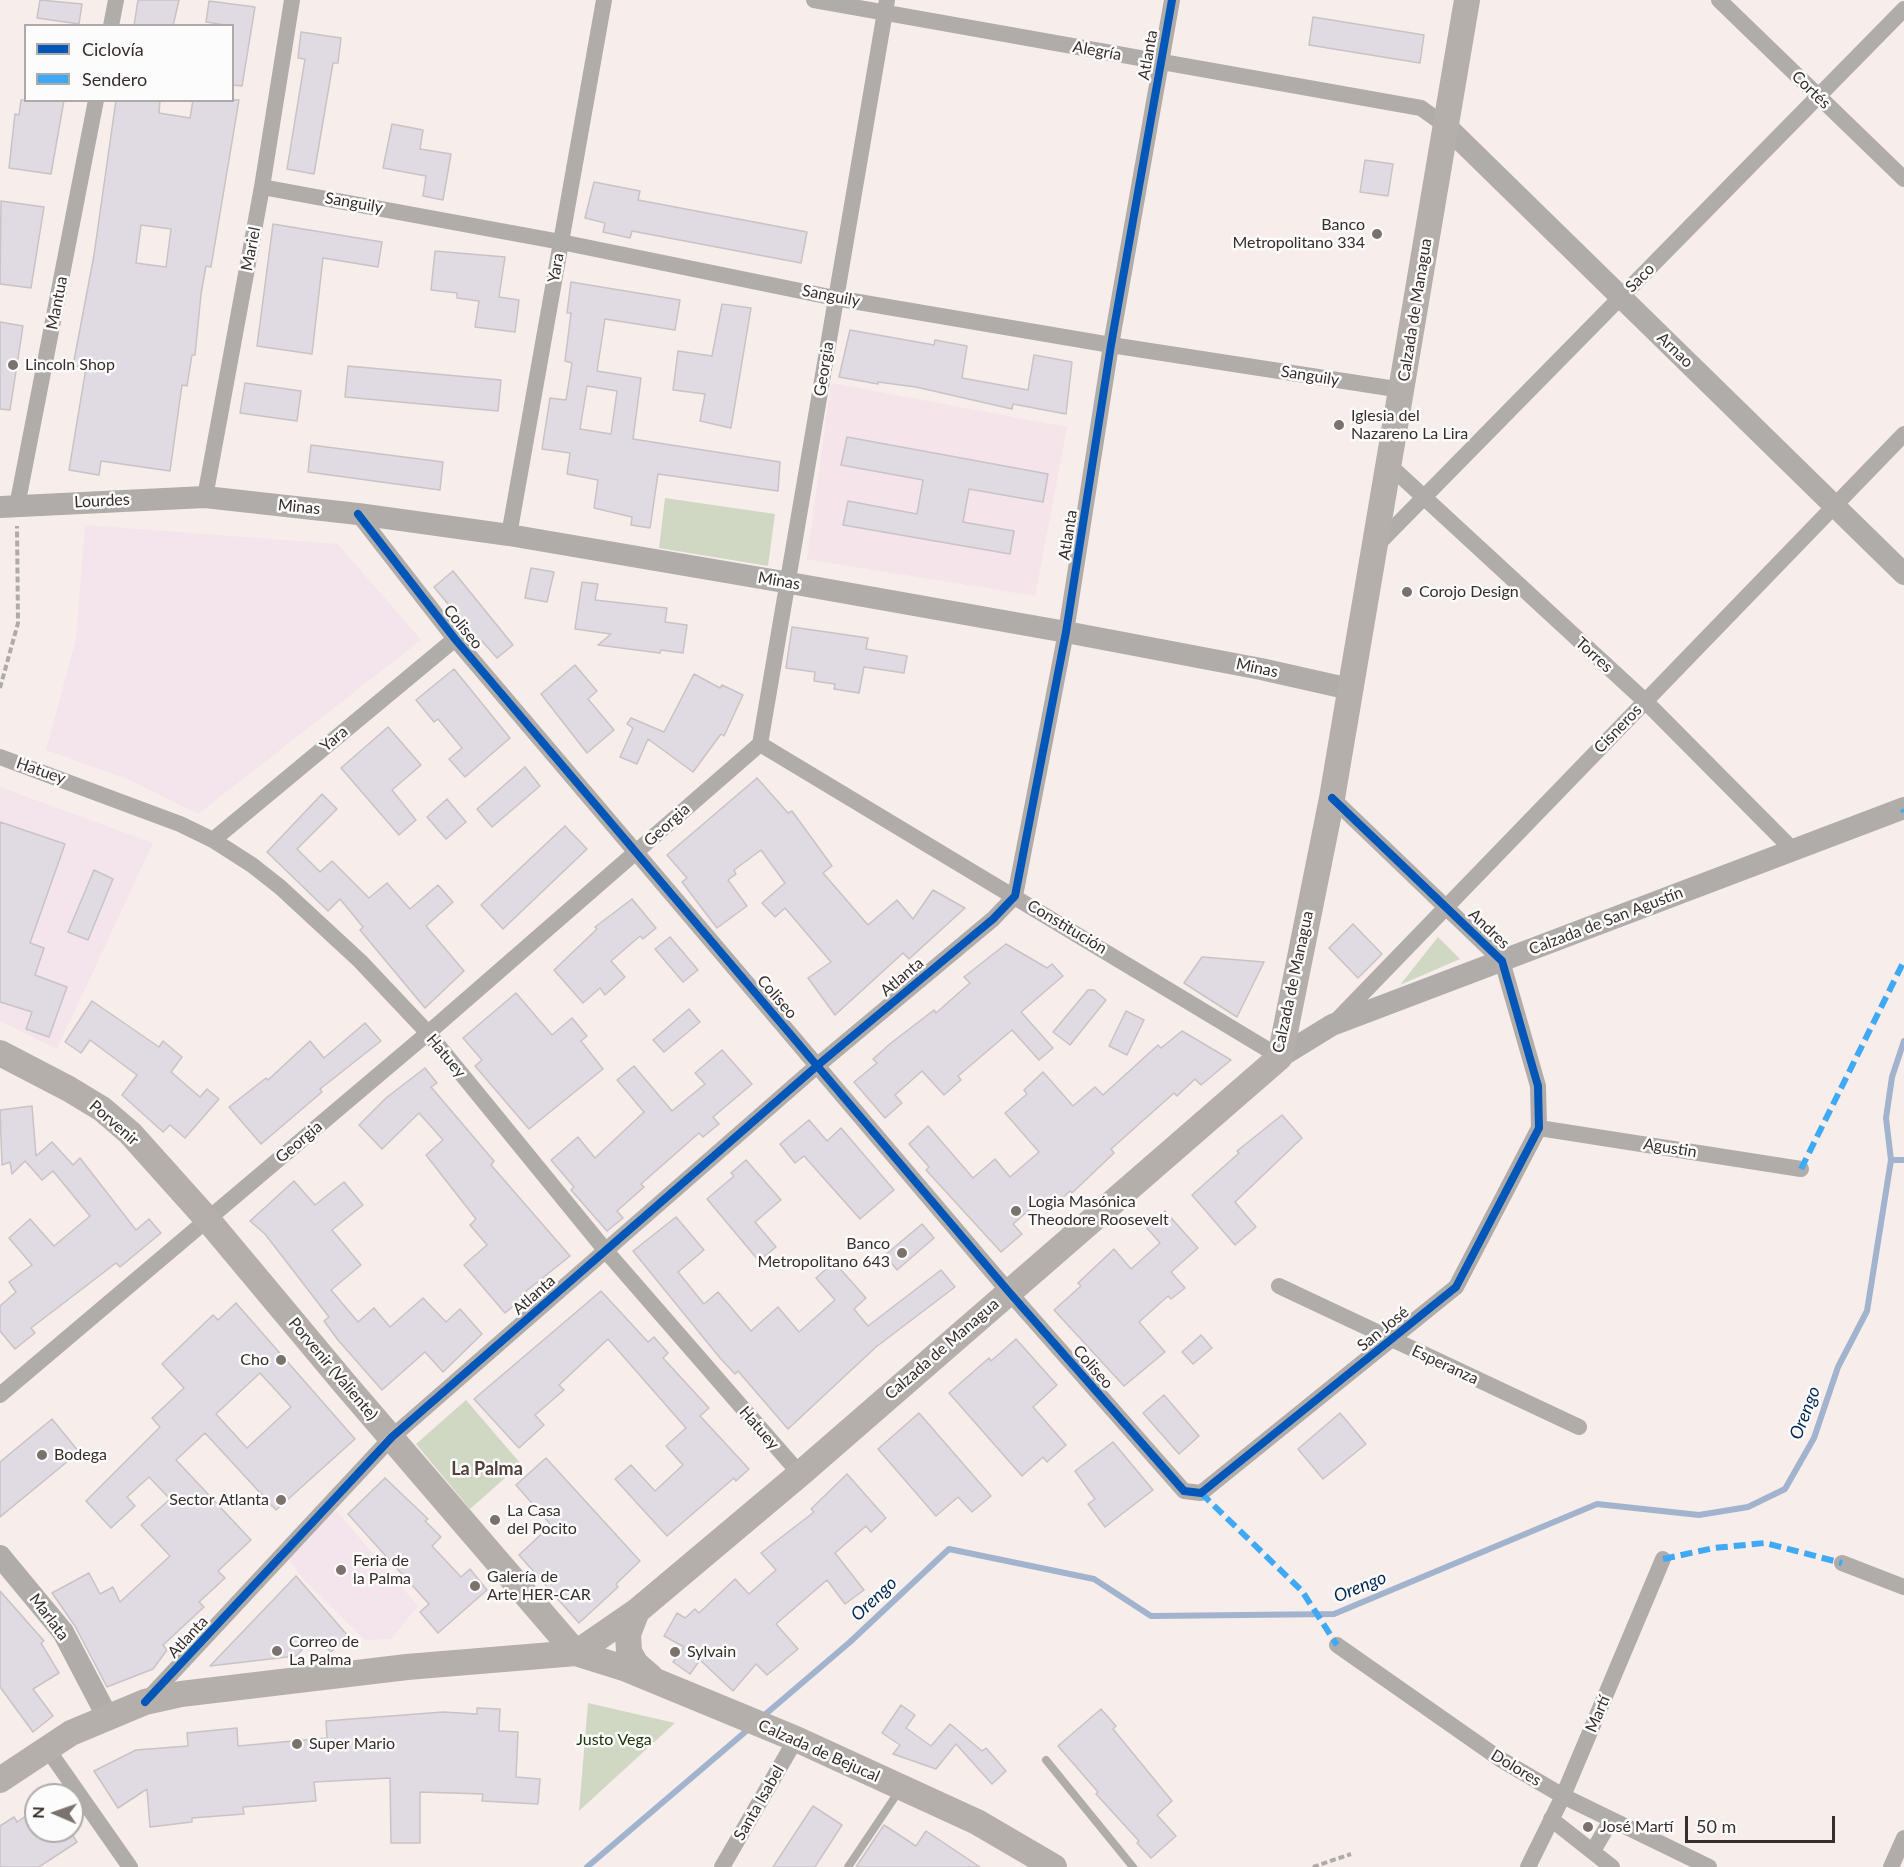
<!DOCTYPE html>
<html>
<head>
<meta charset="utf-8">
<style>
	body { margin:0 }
	#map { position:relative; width:1904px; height:1867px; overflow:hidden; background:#f7edea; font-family:Lato,sans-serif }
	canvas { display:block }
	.legend { position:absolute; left:24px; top:24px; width:210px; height:78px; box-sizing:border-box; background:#fcfcfc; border:2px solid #aeaaa9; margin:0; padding:8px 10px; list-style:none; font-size:18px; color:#382f2c }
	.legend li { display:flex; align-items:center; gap:12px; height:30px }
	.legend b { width:30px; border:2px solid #aeaaa9 }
	.north { position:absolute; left:24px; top:1783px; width:60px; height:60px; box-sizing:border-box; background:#fcfcfc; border:2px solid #aeaaa9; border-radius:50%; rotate:272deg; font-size:16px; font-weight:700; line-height:24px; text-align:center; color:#382f2c }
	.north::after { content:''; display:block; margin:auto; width:21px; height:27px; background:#7b726e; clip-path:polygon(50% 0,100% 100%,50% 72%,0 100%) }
	.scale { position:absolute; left:1685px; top:1816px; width:150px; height:27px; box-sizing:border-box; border:3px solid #382f2c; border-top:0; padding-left:8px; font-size:18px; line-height:21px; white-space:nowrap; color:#382f2c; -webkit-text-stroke:4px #fcfcfc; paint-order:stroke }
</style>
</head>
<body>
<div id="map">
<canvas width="1904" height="1867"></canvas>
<ul class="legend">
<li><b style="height:8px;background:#0057b8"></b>Ciclovía</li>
<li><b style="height:8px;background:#3fa9f5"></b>Sendero</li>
</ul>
<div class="north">N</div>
<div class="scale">50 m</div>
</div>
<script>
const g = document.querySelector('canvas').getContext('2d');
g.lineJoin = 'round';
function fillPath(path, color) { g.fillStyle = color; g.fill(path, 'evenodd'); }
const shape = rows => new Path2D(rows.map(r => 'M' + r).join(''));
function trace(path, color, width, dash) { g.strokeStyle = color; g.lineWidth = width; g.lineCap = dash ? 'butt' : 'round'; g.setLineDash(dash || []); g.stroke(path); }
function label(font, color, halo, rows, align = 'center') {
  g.font = font + ' Lato,sans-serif'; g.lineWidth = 5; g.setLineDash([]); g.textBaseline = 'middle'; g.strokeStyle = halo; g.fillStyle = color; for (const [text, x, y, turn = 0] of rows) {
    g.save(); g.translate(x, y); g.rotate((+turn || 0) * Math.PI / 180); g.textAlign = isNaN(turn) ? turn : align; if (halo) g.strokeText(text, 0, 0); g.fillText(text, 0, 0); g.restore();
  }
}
fillPath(shape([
	[85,525,338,544,421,640,198,814,130,780,46,750,76,639],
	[0,787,153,843,57,1049,0,1021],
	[333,1507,418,1606,391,1639,365,1640,303,1579,289,1560]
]), '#f4e5ec');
fillPath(shape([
	[831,383,1067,427,1035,596,807,559]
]), '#f5e4ea');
fillPath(shape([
	[665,498,775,514,768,566,659,548],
	[1438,937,1460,959,1400,985],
	[466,1400,521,1464,470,1509,416,1444],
	[588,1703,675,1723,579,1811]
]), '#d0d8c4');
trace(shape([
	[1891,1160,1904,1160],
	[761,1718,850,1642,949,1549,1094,1579,1151,1616,1334,1614,1597,1504,1699,1515,1748,1507,1785,1489,1814,1438,1838,1367,1867,1311,1891,1160,1886,1118,1892,1077,1904,1041],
	[587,1867,751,1727]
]), '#a2b3ce', 6);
const building = shape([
	[40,0,82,4,79,24,37,18,40,0],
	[138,0,179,0,173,26,134,26,138,0],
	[209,1,255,7,242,86,232,85,232,26,206,22,209,1],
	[1313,17,1424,35,1420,63,1309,45,1313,17],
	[301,32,341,38,338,63,333,63,314,174,287,169,305,59,298,58,301,32],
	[21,100,64,100,51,174,9,168,15,114,19,115,21,100],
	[116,100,160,100,159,113,190,118,193,100,239,100,211,267,206,266,201,294,195,355,192,355,187,386,182,385,170,471,101,461,99,475,69,470,86,368,73,366,94,255,116,100],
	[141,225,171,229,166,267,136,263,141,225],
	[392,124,423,130,420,149,451,154,443,200,423,196,426,176,383,168,392,124],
	[1365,160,1393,164,1388,196,1360,192,1365,160],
	[594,182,640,191,638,200,807,232,801,263,632,231,630,238,603,232,605,223,585,218,594,182],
	[1,201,44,207,31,288,0,284,1,201],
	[273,224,382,242,378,267,323,258,312,354,257,346,273,224],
	[435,251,505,257,499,297,519,300,515,332,475,327,479,301,457,298,457,293,431,290,435,251],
	[571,282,680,300,675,330,605,319,597,371,641,378,633,439,780,462,778,491,658,474,650,528,631,525,632,517,594,508,598,480,567,474,570,453,542,449,550,398,566,400,572,363,565,361,571,313,567,313,571,282],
	[587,386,617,391,611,434,580,429,587,386],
	[722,304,751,308,731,428,700,421,705,394,673,390,678,351,712,356,722,304],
	[0,322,23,326,10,410,0,409,0,322],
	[850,330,934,345,935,340,967,346,962,378,1028,390,1034,355,1072,362,1066,414,1013,404,1012,409,916,387,878,382,878,384,839,377,850,330],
	[348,366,501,380,498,411,345,397,348,366],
	[245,383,301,391,297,421,240,413,245,383],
	[847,437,1048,474,1043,502,969,489,963,522,1014,531,1010,554,843,525,848,501,917,514,923,480,841,465,847,437],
	[311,445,443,462,440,490,308,472,311,445],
	[531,568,554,572,547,602,525,598,531,568],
	[453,571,513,645,497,658,482,641,477,645,460,624,463,622,434,587,453,571],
	[582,582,598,584,595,600,667,608,665,622,687,625,683,653,661,650,660,653,598,645,611,634,575,629,582,582],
	[792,627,868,638,866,649,907,656,904,673,864,667,859,693,834,689,835,684,814,681,815,672,786,668,792,627],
	[575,665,597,691,588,699,614,730,587,753,541,694,575,665],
	[454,669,510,738,465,777,449,759,462,748,438,719,434,722,416,700,454,669],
	[694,674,720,688,722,685,743,695,724,736,721,734,693,772,648,739,637,764,620,757,633,728,627,724,631,718,664,732,694,674],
	[388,727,421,765,392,790,416,820,399,835,341,768,388,727],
	[525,767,540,786,492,827,477,809,525,767],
	[757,778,788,813,792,811,832,866,823,873,868,925,897,900,913,919,933,890,965,908,909,959,903,953,835,1015,808,978,831,962,785,908,775,917,762,903,785,883,761,850,734,870,736,874,728,880,747,906,717,928,682,882,687,878,667,855,757,778],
	[322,794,337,809,297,849,320,872,332,861,369,898,387,883,410,909,438,885,453,902,426,926,464,971,425,1008,360,930,363,927,340,899,328,911,267,852,322,794],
	[447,799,466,822,446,839,427,817,447,799],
	[0,822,65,844,30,943,44,948,35,975,67,987,49,1037,26,1029,32,1012,0,1002,0,822],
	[565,826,587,849,503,929,481,905,565,826],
	[94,870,113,879,88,940,68,932,94,870],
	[632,899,656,928,643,939,640,936,611,961,625,977,605,995,600,988,583,1003,554,970,597,929,595,927,632,899],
	[1353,924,1382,954,1358,978,1329,948,1353,924],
	[670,937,698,970,683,982,655,949,670,937],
	[1006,944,1047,968,1052,964,1063,976,1021,1012,1053,1048,1039,1060,1012,1030,958,1076,961,1080,944,1095,922,1071,895,1095,902,1103,885,1118,854,1082,877,1063,873,1059,891,1043,934,1010,936,1013,970,983,964,977,1006,944],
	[1202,957,1264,962,1237,1017,1184,983,1202,957],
	[1088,990,1094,990,1106,1000,1070,1045,1053,1032,1088,990],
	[516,993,552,1035,572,1018,587,1036,581,1041,603,1069,529,1129,475,1066,482,1060,463,1038,516,993],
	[92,1001,159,1047,163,1041,182,1057,171,1072,200,1097,207,1089,219,1099,185,1138,170,1125,163,1132,122,1095,137,1075,90,1040,81,1053,65,1042,92,1001],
	[689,1009,700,1022,664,1052,653,1040,689,1009],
	[1126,1011,1144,1020,1127,1055,1109,1046,1126,1011],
	[365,1023,381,1041,320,1089,322,1092,261,1144,229,1107,266,1078,268,1080,310,1041,324,1058,365,1023],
	[1182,1031,1231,1060,1201,1085,1195,1079,1177,1096,1174,1093,1111,1149,1114,1153,1072,1193,1070,1191,1047,1212,1038,1202,1013,1224,1022,1234,1001,1252,926,1170,929,1167,909,1144,928,1126,973,1178,995,1159,1010,1177,1039,1152,1005,1113,1027,1094,1024,1090,1043,1072,1073,1106,1095,1087,1103,1095,1158,1045,1161,1048,1182,1031],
	[722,1050,752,1084,713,1117,719,1124,703,1137,699,1133,641,1184,644,1187,617,1211,623,1218,607,1231,571,1190,574,1187,551,1160,578,1137,595,1158,644,1112,617,1080,634,1066,672,1111,705,1084,695,1073,722,1050],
	[425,1068,437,1083,431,1087,494,1161,491,1165,570,1256,520,1296,522,1299,505,1313,464,1265,487,1245,470,1225,476,1219,426,1155,443,1140,419,1113,382,1149,359,1125,386,1098,425,1068],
	[32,1106,36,1156,52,1142,73,1165,80,1158,136,1230,149,1219,161,1233,120,1267,116,1263,31,1328,35,1333,15,1349,0,1331,0,1306,16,1292,9,1282,32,1265,9,1238,30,1219,54,1246,90,1216,53,1171,42,1180,25,1161,12,1174,10,1162,2,1165,0,1110,32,1106],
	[1282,1115,1302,1138,1235,1202,1256,1227,1235,1245,1192,1195,1239,1153,1237,1151,1282,1115],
	[809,1120,827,1141,841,1128,894,1190,860,1219,804,1156,795,1163,780,1144,809,1120],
	[746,1160,781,1200,755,1222,776,1247,759,1261,707,1199,734,1176,731,1173,746,1160],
	[294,1181,315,1205,344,1182,363,1205,332,1230,361,1265,331,1290,358,1322,374,1308,390,1327,423,1298,446,1322,460,1309,482,1334,443,1372,425,1352,382,1390,338,1340,324,1321,329,1317,265,1234,250,1221,294,1181],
	[1165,1211,1198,1248,1171,1272,1185,1288,1171,1299,1168,1296,1139,1322,1165,1352,1124,1386,1054,1310,1081,1286,1078,1283,1114,1249,1131,1269,1160,1243,1147,1228,1165,1211],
	[676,1217,704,1250,678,1272,704,1304,718,1292,751,1331,778,1307,799,1332,835,1300,816,1278,834,1262,866,1298,854,1309,868,1326,941,1270,955,1287,876,1347,788,1429,738,1371,735,1374,720,1358,633,1251,676,1217],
	[922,1224,934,1238,897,1270,885,1255,922,1224],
	[601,1291,648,1342,654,1337,668,1353,663,1358,709,1408,700,1416,749,1469,736,1481,734,1478,667,1536,615,1479,631,1465,655,1491,683,1465,666,1446,686,1428,608,1339,559,1385,564,1390,535,1415,544,1425,519,1448,474,1399,601,1291],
	[236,1303,355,1439,276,1510,205,1433,176,1460,251,1540,218,1571,225,1578,199,1602,204,1607,163,1645,167,1650,153,1669,107,1687,75,1626,52,1593,89,1573,100,1594,113,1587,120,1602,170,1556,141,1525,170,1499,149,1477,127,1497,135,1506,111,1528,86,1501,160,1427,152,1418,184,1388,162,1364,213,1315,218,1320,236,1303],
	[260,1373,291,1407,247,1448,216,1414,260,1373],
	[1201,1335,1212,1348,1193,1364,1182,1352,1201,1335],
	[1016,1339,1057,1385,1033,1407,1066,1445,1047,1462,1043,1457,1022,1476,949,1393,989,1358,991,1361,1016,1339],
	[1164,1395,1199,1436,1179,1454,1143,1413,1164,1395],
	[919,1413,991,1496,972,1512,958,1497,936,1516,878,1449,919,1413],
	[1340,1413,1366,1444,1323,1479,1298,1449,1340,1413],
	[52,1419,79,1452,0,1517,0,1462,52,1419],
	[1113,1442,1153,1490,1105,1527,1088,1504,1095,1499,1075,1471,1113,1442],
	[546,1458,640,1561,616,1584,618,1587,579,1623,519,1555,551,1525,516,1485,546,1458],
	[847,1474,886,1518,871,1532,866,1526,835,1553,864,1590,845,1604,827,1580,776,1624,798,1649,767,1675,756,1664,733,1691,700,1660,690,1674,673,1662,684,1647,664,1636,677,1613,685,1618,695,1609,699,1613,735,1579,749,1594,776,1570,761,1553,814,1512,811,1509,847,1474],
	[385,1478,428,1519,425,1521,441,1537,432,1546,461,1577,470,1569,487,1590,438,1633,420,1612,429,1604,348,1514,385,1478],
	[296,1576,348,1636,331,1652,315,1636,296,1656,210,1666,296,1576],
	[0,1591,44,1641,41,1643,59,1673,33,1689,53,1716,33,1732,0,1687,0,1591],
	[901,1705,915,1715,906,1728,931,1746,950,1724,982,1751,986,1748,1006,1771,992,1784,956,1744,936,1769,893,1754,900,1745,882,1733,901,1705],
	[477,1708,500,1709,499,1731,518,1732,516,1777,540,1779,538,1804,482,1801,483,1794,420,1792,420,1843,391,1843,390,1778,314,1782,316,1801,243,1807,244,1814,192,1818,192,1822,150,1827,147,1789,118,1808,94,1771,136,1750,188,1746,187,1733,237,1728,238,1746,327,1738,326,1721,443,1712,477,1714,477,1708],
	[1101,1709,1116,1726,1113,1729,1172,1801,1157,1815,1176,1836,1151,1858,1137,1843,1139,1841,1096,1794,1098,1792,1058,1746,1101,1709],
	[813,1806,842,1825,815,1867,773,1867,813,1806],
	[36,1809,36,1831,70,1831,77,1842,39,1867,0,1867,0,1826,14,1817,17,1822,36,1809],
	[884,1825,916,1846,926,1831,980,1867,856,1867,884,1825]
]);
fillPath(building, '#e0dae2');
trace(building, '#c8c3c5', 1.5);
trace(shape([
	[0,688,18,623,17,526],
	[1313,1867,1351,1854]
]), '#b0aba9', 4, [6, 3]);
trace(shape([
	[1046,1760,1133,1867],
	[848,1867,899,1791]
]), '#b0aca9', 8);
trace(shape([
	[814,0,1421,108,1446,126],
	[1719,0,1904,179],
	[111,26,116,0],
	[262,187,561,242,835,298,1111,345,1402,390],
	[1389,465,1645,701,1793,850],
	[205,497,262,187,292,0],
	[17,506,96,100],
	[358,514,455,639,1009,1292,1184,1491,1201,1493,1456,1287,1539,1128,1538,1086,1502,961,1332,798],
	[509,535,604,0],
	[1376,546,1904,9],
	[760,744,1280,1057],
	[0,757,180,824,213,840,252,865,280,887,360,961,428,1033,606,1251,800,1474],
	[213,840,455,639],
	[1335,1022,1904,434],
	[1539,1128,1801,1169],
	[1279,1286,1579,1427],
	[0,1395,428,1033,760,744,887,0],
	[1842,1563,1904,1587],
	[1337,1645,1500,1759,1563,1796,1709,1867],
	[146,1701,392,1437,818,1065,993,919,1015,896,1066,632,1111,345,1172,0],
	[46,1747,130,1867],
	[1551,1819,1612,1867],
	[1593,1851,1611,1820],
	[722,1867,796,1739],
	[1528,1867,1563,1796,1663,1559],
	[1891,1867,1904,1838]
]), '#b0aca9', 16);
trace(shape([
	[1446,126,1904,574],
	[0,507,205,497,358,514,509,535,790,583,1066,632,1261,669,1350,689],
	[1280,1057,1332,1025,1904,808],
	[0,1556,63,1632,107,1716]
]), '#b0aca9', 22);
trace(shape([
	[0,1053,69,1089,102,1109,130,1133,208,1220,345,1384,576,1653],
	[637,1611,628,1634,629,1652,636,1664,650,1676],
	[576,1653,637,1611,800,1474,1280,1057,1332,798,1467,0],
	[0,1780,71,1733,145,1702,181,1694,407,1667,576,1653,624,1668,796,1739,977,1822,1054,1867]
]), '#b5afab', 26);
trace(shape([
	[1903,809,1904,812],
	[1801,1169,1904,961],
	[1201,1493,1302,1591,1337,1645],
	[1663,1559,1714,1548,1765,1543,1842,1563]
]), '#3fa9f5', 6, [12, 6]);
trace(shape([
	[358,514,455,639,1009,1292,1184,1491,1201,1493,1456,1287,1539,1128,1538,1086,1502,961,1332,798],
	[145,1702,392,1437,818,1065,993,919,1015,896,1066,632,1111,345,1172,0]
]), '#0057b8', 8);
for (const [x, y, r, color] of [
	[1377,234,6,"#7b726e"],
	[13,365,6,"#7b726e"],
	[1339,425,6,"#7b726e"],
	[1407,592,6,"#7b726e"],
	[1016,1211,6,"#7b726e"],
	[902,1253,6,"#7b726e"],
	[281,1360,6,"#7b726e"],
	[42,1455,6,"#7b726e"],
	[281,1500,6,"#7b726e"],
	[495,1520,6,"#7b726e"],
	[341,1570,6,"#7b726e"],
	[475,1586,6,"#7b726e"],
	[277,1651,6,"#7b726e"],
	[675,1652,6,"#7b726e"],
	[297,1744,6,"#7b726e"],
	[1588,1827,6,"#7b726e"]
]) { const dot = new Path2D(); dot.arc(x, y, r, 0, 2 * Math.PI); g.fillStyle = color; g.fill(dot); trace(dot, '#fcfcfc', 2); }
label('16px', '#382f2c', '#fcfcfc', [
	["Alegría",1097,51,10],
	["Atlanta",1148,55,-80],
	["Cortés",1811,90,44],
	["Sanguily",354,203,10],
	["Mariel",251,249,-79],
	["Yara",556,268,-80],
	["Saco",1640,278,-45],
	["Sanguily",831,296,11],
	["Mantua",57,303,-79],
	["Calzada de Managua",1415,310,-81],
	["Arnao",1675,350,44],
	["Georgia",824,369,-81],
	["Sanguily",1310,376,9],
	["Lourdes",102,501,-3],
	["Minas",299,507,6],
	["Atlanta",1068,535,-81],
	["Minas",779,581,10],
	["Coliseo",463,627,51],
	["Torres",1594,655,42],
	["Minas",1257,668,12],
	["Cisneros",1618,729,-46],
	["Yara",334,739,-40],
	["Hatuey",41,771,19],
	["Georgia",667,825,-42],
	["Calzada de San Agustín",1606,921,-21],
	["Constitución",1067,927,31],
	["Andres",1489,929,44],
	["Atlanta",902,977,-40],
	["Calzada de Managua",1293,982,-78],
	["Coliseo",777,997,49],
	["Hatuey",446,1056,50],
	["Porvenir",114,1123,41],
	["Georgia",299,1142,-40],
	["Agustin",1670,1148,9],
	["Atlanta",534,1295,-41],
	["San José",1383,1329,-39],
	["Calzada de Managua",942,1349,-41],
	["Esperanza",1445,1365,25],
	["Coliseo",1093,1367,49],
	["Porvenir (Valiente)",333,1369,50],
	["Hatuey",759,1428,49],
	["Marlata",49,1617,53],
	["Atlanta",188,1637,-47],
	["Martí",1598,1714,-67],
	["Calzada de Bejucal",819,1751,24],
	["Dolores",1516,1768,31],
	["Santa Isabel",759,1803,-60]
]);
label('16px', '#382f2c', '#fcfcfc', [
	["Banco",1365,225,"right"],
	["Metropolitano 334",1365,243,"right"],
	["Lincoln Shop",25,365],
	["Iglesia del",1351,416],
	["Nazareno La Lira",1351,434],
	["Corojo Design",1419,592],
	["Logia Masónica",1028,1202],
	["Theodore Roosevelt",1028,1220],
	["Banco",890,1244,"right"],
	["Metropolitano 643",890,1262,"right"],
	["Cho",269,1360,"right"],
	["Bodega",54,1455],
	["Sector Atlanta",269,1500,"right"],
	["La Casa",507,1511],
	["del Pocito",507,1529],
	["Feria de",353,1561],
	["la Palma",353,1579],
	["Galería de",487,1577],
	["Arte HER-CAR",487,1595],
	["Correo de",289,1642],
	["La Palma",289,1660],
	["Sylvain",687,1652],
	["Super Mario",309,1744],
	["José Martí",1600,1827]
], 'left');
label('16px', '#1b3405', '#fcfcfc', [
	["Justo Vega",614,1740]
]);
label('italic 18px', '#022858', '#fcfcfc', [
	["Orengo",1805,1413,-69],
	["Orengo",1360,1587,-22],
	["Orengo",874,1599,-43]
]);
label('bold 18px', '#513f38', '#fcfcfc', [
	["La Palma",487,1469]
]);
</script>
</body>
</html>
